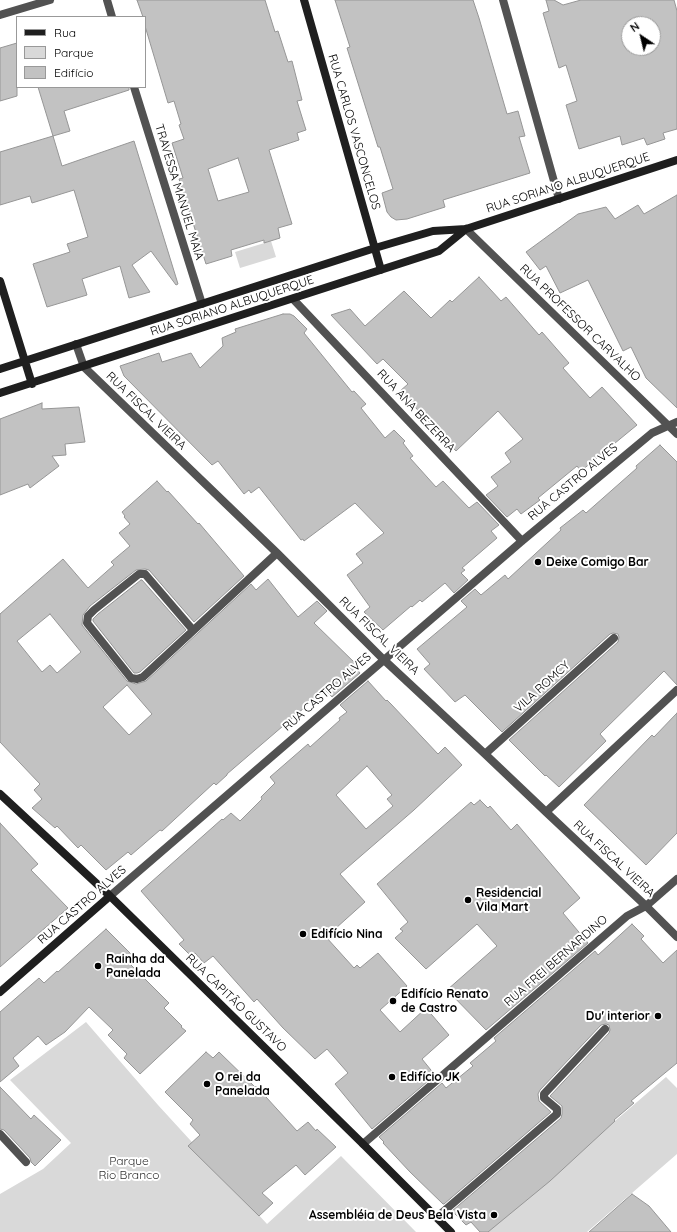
<!DOCTYPE html>
<html>
<head>
<meta charset="utf-8">
<style>
	body { margin:0 }
	#map { position:relative; width:677px; height:1232px; overflow:hidden; background:#fff; font-family:Quicksand,sans-serif }
	canvas { display:block }
	.legend { position:absolute; left:16px; top:16px; width:130px; height:72px; box-sizing:border-box; background:#fff; border:1px solid #999; margin:0; padding:5px 7px; list-style:none; font-size:12px; color:#000 }
	.legend li { display:flex; align-items:center; gap:8px; height:20px }
	.legend b { width:20px; border:1px solid #999 }
	.north { position:absolute; left:621px; top:16px; width:40px; height:40px; box-sizing:border-box; background:#fff; border:1px solid #999; border-radius:50%; rotate:325deg; font-size:11px; font-weight:700; line-height:16px; text-align:center; color:#000 }
	.north::after { content:''; display:block; margin:auto; width:14px; height:18px; background:#000; clip-path:polygon(50% 0,100% 100%,50% 72%,0 100%) }
</style>
</head>
<body>
<div id="map">
<canvas width="677" height="1232"></canvas>
<ul class="legend">
<li><b style="height:5px;background:#1f1f1f"></b>Rua</li>
<li><b style="height:11px;background:#d9d9d9"></b>Parque</li>
<li><b style="height:11px;background:#c2c2c2"></b>Edifício</li>
</ul>
<div class="north">N</div>
</div>
<script>
const g = document.querySelector('canvas').getContext('2d');
g.lineJoin = 'round';
function fillPath(path, color) { g.fillStyle = color; g.fill(path, 'evenodd'); }
const shape = rows => new Path2D(rows.map(r => 'M' + r).join(''));
function trace(path, color, width, dash) { g.strokeStyle = color; g.lineWidth = width; g.lineCap = dash ? 'butt' : 'round'; g.setLineDash(dash || []); g.stroke(path); }
function label(font, color, halo, rows, align = 'center') {
  g.font = font + ' Quicksand,sans-serif'; g.lineWidth = 4; g.setLineDash([]); g.textBaseline = 'middle'; g.strokeStyle = halo; g.fillStyle = color; for (const [text, x, y, turn = 0] of rows) {
    g.save(); g.translate(x, y); g.rotate((+turn || 0) * Math.PI / 180); g.textAlign = isNaN(turn) ? turn : align; if (halo) g.strokeText(text, 0, 0); g.fillText(text, 0, 0); g.restore();
  }
}
fillPath(shape([
	[271,241,276,257,240,268,235,252],
	[86,1022,158,1105,267,1224,341,1156,416,1232,0,1232,0,1194,43,1169,71,1143,10,1080],
	[666,1077,677,1088,677,1154,587,1232,486,1232]
]), '#d9d9d9');
const building = shape([
	[137,0,265,0,275,32,278,31,288,62,292,61,302,100,297,101,306,130,297,133,299,140,269,150,292,224,278,228,280,238,264,243,264,240,231,250,232,256,206,264,179,179,183,178,172,143,184,139,179,125,181,124,174,101,168,103,145,26,145,17,143,17,137,0],
	[238,158,249,192,218,201,208,169,238,158],
	[335,0,473,0,479,18,507,114,518,111,525,136,519,137,530,173,443,200,445,207,407,219,396,220,391,217,387,212,382,193,393,189,380,147,378,147,347,48,350,47,335,0],
	[546,0,554,0,563,5,581,0,674,0,677,11,677,129,663,133,665,139,647,145,644,138,622,145,620,136,579,149,566,105,577,101,566,65,559,68,543,13,549,11,546,0],
	[629,24,653,24,653,48,629,48,629,24],
	[17,43,17,96,0,101,0,48,17,43],
	[38,87,129,87,129,90,64,111,70,131,53,136,38,87],
	[53,136,62,166,134,141,178,284,176,285,151,251,132,265,150,292,129,298,120,266,82,279,87,295,47,307,33,264,70,252,67,244,88,237,74,190,32,203,30,196,0,205,0,152,53,136],
	[677,195,677,408,646,378,631,347,623,351,588,280,560,293,546,266,540,270,526,252,578,214,606,207,615,219,638,205,644,214,677,195],
	[479,277,501,301,506,297,539,335,542,332,569,363,563,368,590,398,602,387,637,425,581,471,577,466,538,498,540,500,521,514,517,509,507,517,486,495,498,486,491,477,511,462,505,453,523,439,498,411,456,451,400,391,408,384,383,359,377,364,331,315,350,309,365,326,404,291,431,318,450,300,452,302,479,277],
	[283,314,290,314,294,316,307,329,304,333,352,392,354,391,366,404,361,408,385,438,394,430,405,441,403,443,413,456,410,458,436,487,443,481,469,508,477,502,499,525,491,531,497,538,462,568,465,570,461,573,468,580,454,593,445,583,422,602,420,600,412,607,411,606,383,630,364,612,370,607,347,575,363,563,356,554,384,533,355,503,304,541,303,539,301,540,259,487,251,493,249,490,244,494,218,461,212,465,124,376,120,366,159,353,162,362,191,353,200,368,223,346,222,338,236,332,235,329,283,314],
	[42,403,42,409,79,407,85,442,65,444,66,455,52,456,59,466,30,488,28,484,0,495,0,419,42,403],
	[660,445,677,462,677,685,664,671,600,734,606,741,559,787,546,775,545,776,509,740,618,642,619,637,618,634,613,633,610,634,502,732,465,695,455,702,424,669,430,664,417,649,467,607,461,601,475,589,481,595,505,575,508,579,561,530,560,528,583,510,586,513,637,468,636,466,660,445],
	[157,481,167,492,168,491,198,524,199,523,244,576,194,622,149,570,145,569,136,570,90,606,83,615,82,625,127,681,136,684,146,681,251,584,256,590,268,579,298,617,317,601,327,611,314,623,357,665,355,667,360,673,332,697,325,690,227,774,227,775,216,785,214,783,162,831,160,830,131,855,128,852,106,870,81,845,78,848,57,826,55,828,32,808,42,799,34,790,40,784,0,742,0,614,63,559,88,588,114,565,111,562,130,546,119,533,130,524,124,517,125,516,122,512,157,481],
	[50,614,81,652,57,673,50,665,42,672,17,641,50,614],
	[127,685,152,714,129,735,103,707,127,685],
	[141,580,142,580,186,630,140,672,137,673,134,673,93,621,93,619,98,614,141,580],
	[368,681,386,701,387,700,391,704,438,754,445,747,462,765,414,810,340,874,365,902,326,937,354,968,357,965,360,968,378,953,407,986,380,1010,400,1032,426,1008,449,1035,422,1059,435,1075,372,1129,335,1084,348,1073,327,1049,315,1059,283,1028,257,999,254,1002,213,956,204,963,195,953,191,956,179,944,184,940,141,891,222,819,223,820,231,813,240,821,262,799,261,797,275,783,270,777,308,744,310,747,340,720,339,718,347,712,340,705,368,681],
	[367,766,392,795,387,799,393,806,366,829,336,795,367,766],
	[677,713,677,833,646,865,584,805,652,735,654,737,677,713],
	[480,800,488,808,490,806,511,830,517,824,580,898,563,913,588,943,486,1030,447,990,497,946,477,924,426,969,395,938,403,931,400,929,408,922,377,884,471,802,474,805,480,800],
	[0,823,38,864,31,870,68,908,0,967,0,823],
	[632,924,644,936,641,939,663,963,677,950,677,1063,631,1101,634,1103,614,1120,615,1121,550,1181,488,1232,480,1232,471,1222,466,1225,452,1211,561,1118,562,1114,562,1106,550,1096,609,1033,610,1030,609,1025,606,1024,601,1025,540,1090,538,1094,539,1101,551,1112,444,1204,443,1204,410,1172,383,1143,384,1142,379,1137,442,1083,446,1088,473,1066,470,1063,496,1041,494,1038,595,951,598,955,632,924],
	[106,929,136,959,131,965,169,1003,164,1008,182,1026,181,1027,186,1031,140,1074,124,1058,127,1054,108,1035,113,1030,89,1007,65,1032,46,1045,38,1036,13,1058,19,1066,0,1082,0,1012,39,978,44,983,57,971,58,972,106,929],
	[206,1052,213,1058,219,1052,255,1087,256,1086,297,1131,308,1122,316,1131,317,1129,336,1147,305,1175,296,1165,262,1193,273,1203,259,1216,188,1146,200,1135,190,1124,193,1120,165,1092,206,1052],
	[0,1087,31,1119,34,1115,61,1140,35,1166,31,1162,30,1158,4,1130,0,1129,0,1087],
	[632,1194,649,1206,671,1232,589,1232,632,1194]
]);
fillPath(building, '#c2c2c2');
trace(building, '#969696', 1);
trace(shape([
	[0,1134,26,1162],
	[437,1217,557,1114,557,1109,544,1098,544,1094,605,1029]
]), '#525252', 8);
trace(shape([
	[107,0,112,17],
	[503,0,559,199],
	[0,15,50,0],
	[134,87,202,304],
	[466,229,677,434],
	[293,299,522,541],
	[76,344,84,367,277,553,383,659,485,754,546,812,646,906,677,937],
	[193,630,145,574,139,574,94,610,88,616,87,623,131,678,137,679,143,677,277,553],
	[485,754,614,638],
	[546,812,677,690],
	[110,896,522,541,652,433,677,422],
	[363,1144,627,916,646,906,677,879]
]), '#525252', 8);
trace(shape([
	[304,0,381,270],
	[0,281,32,384],
	[0,369,375,248,433,231,466,229,677,160],
	[0,393,439,251,466,229],
	[0,794,110,896,363,1144,451,1232],
	[0,992,110,896]
]), '#1f1f1f', 8);
for (const [x, y, r, color] of [
	[538,562,4,"#000"],
	[468,900,4,"#000"],
	[303,934,4,"#000"],
	[98,966,4,"#000"],
	[393,1001,4,"#000"],
	[658,1016,4,"#000"],
	[392,1077,4,"#000"],
	[207,1084,4,"#000"],
	[494,1215,4,"#000"]
]) { const dot = new Path2D(); dot.arc(x, y, r, 0, 2 * Math.PI); g.fillStyle = color; g.fill(dot); trace(dot, '#fff', 1.5); }
label('12px', '#000', '#fff', [
	["RUA CARLOS VASCONCELOS",354,132,74],
	["RUA SORIANO ALBUQUERQUE",568,183,-18],
	["TRAVESSA MANUEL MAIA",179,192,73],
	["RUA SORIANO ALBUQUERQUE",232,306,-18],
	["RUA PROFESSOR CARVALHO",580,323,44],
	["RUA FISCAL VIEIRA",146,411,44],
	["RUA ANA BEZERRA",416,411,47],
	["RUA CASTRO ALVES",573,482,-40],
	["RUA FISCAL VIEIRA",379,636,44],
	["VILA ROMCY",542,687,-42],
	["RUA CASTRO ALVES",327,692,-41],
	["RUA FISCAL VIEIRA",614,859,43],
	["RUA CASTRO ALVES",82,905,-41],
	["RUA FREI BERNARDINO",556,961,-41],
	["RUA CAPITÃO GUSTAVO",236,1003,44]
]);
label('bold 12px', '#000', '#fff', [
	["Deixe Comigo Bar",546,562],
	["Residencial",476,893],
	["Vila Mart",476,907],
	["Edifício Nina",311,934],
	["Rainha da",106,959],
	["Panelada",106,973],
	["Edifício Renato",401,994],
	["de Castro",401,1008],
	["Du' interior",650,1016,"right"],
	["O rei da",215,1077],
	["Panelada",215,1091],
	["Edifício JK",400,1077],
	["Assembléia de Deus Bela Vista",486,1215,"right"]
], 'left');
label('12px', '#303030', '#fff', [
	["Parque",129,1161],
	["Rio Branco",129,1175]
]);
</script>
</body>
</html>
